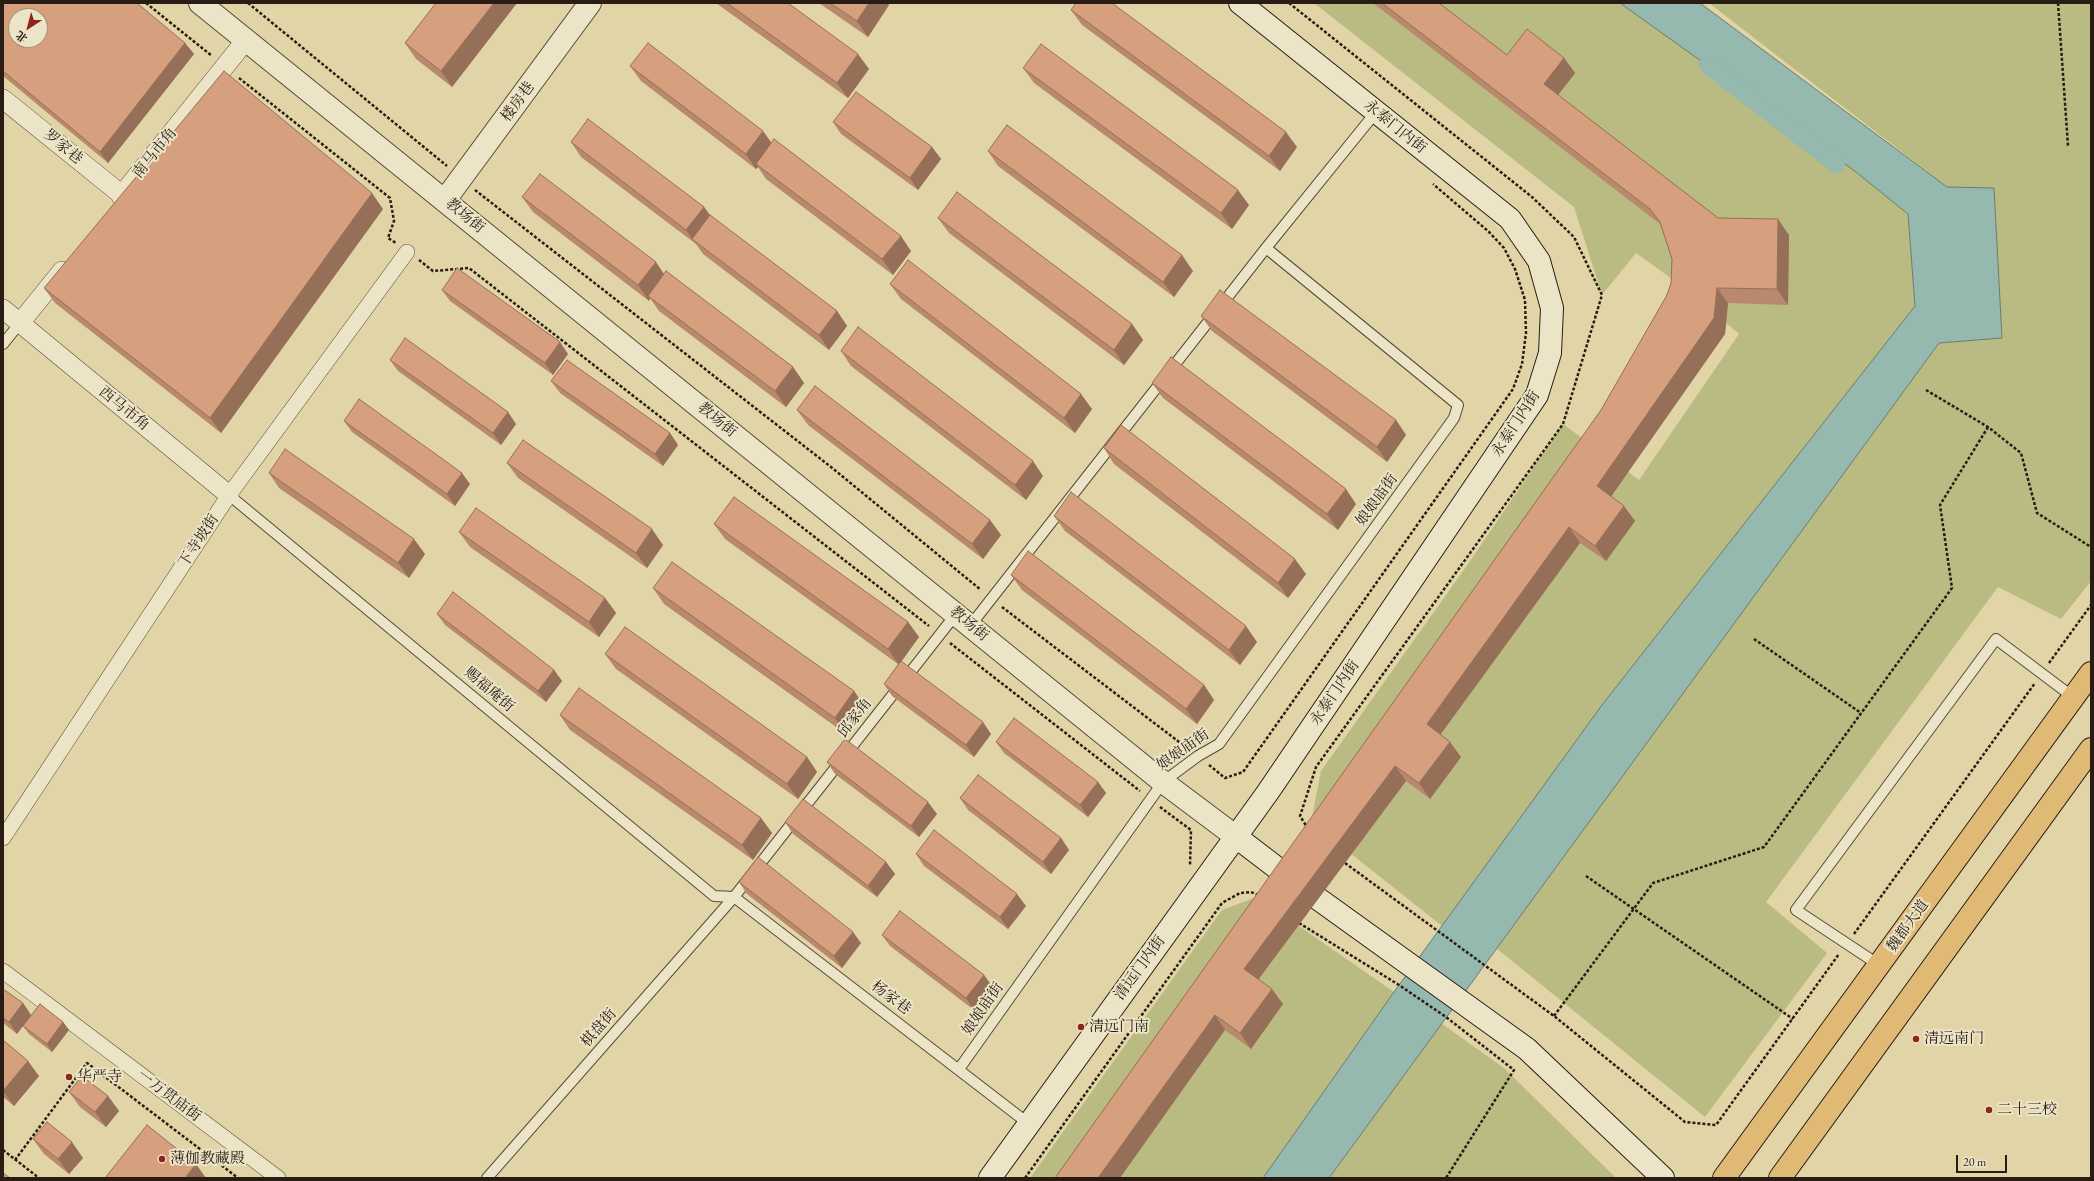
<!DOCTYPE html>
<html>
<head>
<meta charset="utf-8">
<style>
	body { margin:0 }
	#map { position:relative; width:2094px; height:1181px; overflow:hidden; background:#e1d5a7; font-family:"EB Garamond","Noto Serif SC",serif }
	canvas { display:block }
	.frame { position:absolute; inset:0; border:4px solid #291c14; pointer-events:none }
	.north { position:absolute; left:8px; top:8px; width:40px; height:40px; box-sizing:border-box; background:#ece4c6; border:1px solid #9e947f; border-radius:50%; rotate:216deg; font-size:11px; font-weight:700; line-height:16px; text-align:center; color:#291c14 }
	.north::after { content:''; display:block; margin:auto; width:14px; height:18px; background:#8f2418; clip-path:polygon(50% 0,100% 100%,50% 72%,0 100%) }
	.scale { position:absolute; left:1956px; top:1155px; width:51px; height:18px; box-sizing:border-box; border:2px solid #291c14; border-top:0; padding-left:5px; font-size:12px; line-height:14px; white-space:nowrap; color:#291c14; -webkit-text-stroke:3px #ece4c6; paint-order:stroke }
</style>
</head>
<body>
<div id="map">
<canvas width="2094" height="1181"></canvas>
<div class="frame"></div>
<div class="north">北</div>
<div class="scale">20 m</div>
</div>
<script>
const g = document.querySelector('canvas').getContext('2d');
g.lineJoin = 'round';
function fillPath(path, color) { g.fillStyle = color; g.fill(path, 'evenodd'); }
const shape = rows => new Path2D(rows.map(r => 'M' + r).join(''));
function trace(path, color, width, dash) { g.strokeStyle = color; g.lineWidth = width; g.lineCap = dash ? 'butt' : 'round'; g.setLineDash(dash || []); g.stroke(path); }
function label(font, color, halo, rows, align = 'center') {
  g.font = font + ' "EB Garamond","Noto Serif SC",serif'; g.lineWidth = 4; g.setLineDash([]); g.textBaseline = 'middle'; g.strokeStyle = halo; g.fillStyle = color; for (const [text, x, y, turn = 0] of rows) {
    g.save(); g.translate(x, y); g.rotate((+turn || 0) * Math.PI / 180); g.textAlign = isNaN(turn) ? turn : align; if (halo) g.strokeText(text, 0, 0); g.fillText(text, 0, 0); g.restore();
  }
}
fillPath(shape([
	[1314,3,1621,3,1856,172,1908,214,1915,306,1602,705,1442,926,1311,822,1321,771,1468,564,1563,424,1639,480,1739,334,1682,286,1636,253,1602,295,1574,207],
	[1709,3,2091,3,2091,581,2061,619,1998,587,1766,902,1827,953,1705,1117,1496,948,1939,343,2002,338,1994,188,1947,187],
	[1257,897,1394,992,1263,1178,1030,1178,1222,910],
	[1441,1023,1504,1068,1616,1178,1329,1178]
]), '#babb82');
const water = shape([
	[1620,3,1700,3,1947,187,1994,188,2002,338,1939,343,1329,1178,1263,1178,1394,992,1602,705,1915,306,1908,214,1856,172,1620,3]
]);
fillPath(water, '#95b8af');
trace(water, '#6a7a71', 1);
trace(shape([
	[1708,65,1836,164]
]), '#95b8af', 18);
const service = shape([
	[3,344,20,323],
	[229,495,714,896,734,897],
	[970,626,1266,248,1376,112],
	[734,897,1029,1124],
	[1879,965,1796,910,1996,639,2073,697],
	[959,1069,1163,782,1198,756,1219,744,1454,418,1458,405,1266,248],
	[487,1178,734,897,956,614]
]);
const pedestrian = shape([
	[3,838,229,495,407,252],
	[3,971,278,1178]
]);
const minor = shape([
	[3,99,122,195],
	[121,196,246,40],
	[3,309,229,495],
	[20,323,62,271]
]);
const tertiary = shape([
	[200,3,1163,782,1235,836],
	[445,200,590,3]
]);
const secondary = shape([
	[1235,836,1290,878],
	[1317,898,1527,1049,1663,1178],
	[990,1178,1268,792,1537,395,1550,353,1552,308,1539,261,1510,219,1240,3]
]);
const primary = shape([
	[1724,1178,2091,673],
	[1780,1178,2091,749]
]);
trace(service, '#574a39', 12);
trace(pedestrian, '#574a39', 16);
trace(minor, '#574a39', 20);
trace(tertiary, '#574a39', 24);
trace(secondary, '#291c14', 24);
trace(primary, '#291c14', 24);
trace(shape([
	[146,3,212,56],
	[248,3,447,166],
	[1289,3,1532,197,1574,237,1602,295,1563,424,1316,767,1300,816,1307,827],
	[2058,3,2068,146],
	[239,78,390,198,394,221,388,238,396,243],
	[475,190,831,467,981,590],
	[419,260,433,271,469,268,929,626],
	[1926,390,1988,427,2021,453,2037,513,2091,547],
	[1002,607,1187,748],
	[1754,639,1861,713],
	[950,643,1140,791],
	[2049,663,2091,605],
	[1209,765,1225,778,1243,772,1513,389,1522,364,1526,333,1525,300,1515,269,1504,248,1488,231,1433,184],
	[1160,807,1191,830,1190,866],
	[1345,863,1554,1016,1685,1122,1716,1125,1839,954],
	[1586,876,1793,1019],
	[1299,923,1399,985,1446,1017,1514,1070,1446,1178],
	[1854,934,2035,683],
	[1554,1016,1653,883,1764,847,1952,588,1940,505,1988,427],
	[3,1150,39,1178],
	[15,1160,87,1063,238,1178],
	[1025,1178,1222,903,1240,893,1251,892,1258,895]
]), '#291c14', 2.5, [3, 2]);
trace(service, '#ece4c6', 10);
trace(pedestrian, '#ece4c6', 15);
trace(minor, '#ece4c6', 19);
trace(tertiary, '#ece4c6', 22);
trace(secondary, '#ece4c6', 22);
trace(primary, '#e0ba74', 22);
fillPath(shape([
	[3,3,185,43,194,54,108,163,3,76],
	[436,3,517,3,452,87,416,59,405,43],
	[716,3,788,3,869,69,848,98],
	[819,3,887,3,889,5,868,37],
	[1373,3,1439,3,1507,55,1564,58,1575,73,1558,95,1718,218,1789,235,1788,305,1728,303,1725,334,1611,496,1635,521,1606,561,1580,543,1441,734,1461,757,1430,799,1406,781,1258,979,1283,1004,1251,1049,1225,1030,1055,1178,1601,410,1667,295,1671,283,1672,259,1660,224],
	[1071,10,1297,147,1280,171,1082,25],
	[630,66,772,143,911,251,893,275,766,179,758,167,756,169,641,81],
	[1023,68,1249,205,1232,229,1034,83],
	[833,122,932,147,941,159,918,190,841,134],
	[571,142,704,207,710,216,837,311,847,326,829,350,703,254,696,244,581,157],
	[988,151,1193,271,1174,297,998,166],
	[522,197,664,274,793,367,804,383,786,407,659,311,650,298,649,301,533,212],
	[383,209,221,433,55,303,44,288],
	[938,218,1132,324,1143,340,1124,365,949,233],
	[890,284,1092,409,1075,433,901,299],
	[442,290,568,354,553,375,450,301],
	[1201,316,1396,420,1406,435,1387,462,1212,331],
	[841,351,1043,476,1026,500,851,366],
	[390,360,516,424,501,445,398,371],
	[551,381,670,433,678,445,663,466,560,393],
	[1152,383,1356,504,1338,530,1163,398],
	[797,410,990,520,1001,535,983,559,808,425],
	[344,421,470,484,455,506,352,432],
	[1104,448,1306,574,1288,598,1114,464],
	[507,463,663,545,647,568,518,478],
	[269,473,425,554,409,578,279,488],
	[1054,516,1257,642,1240,665,1065,531],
	[714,524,908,622,919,637,901,661,991,734,974,757,892,696,884,684,898,664,725,539],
	[459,532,605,598,616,613,599,637,470,547],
	[1011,575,1204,685,1214,700,1197,724,1022,590],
	[653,588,854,691,865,707,846,734,664,604],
	[437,614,554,670,562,681,546,702,445,625],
	[605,654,807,757,817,772,798,799,616,669],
	[560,715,761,818,772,833,753,860,570,730],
	[996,742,1098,782,1106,793,1088,817,1004,753],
	[827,762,937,814,919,837,835,774],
	[960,798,1061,838,1069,850,1051,874,968,810],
	[785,822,886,862,895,874,877,897,793,834],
	[916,854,1026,906,1008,929,924,866],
	[739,882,861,943,842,968,747,894],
	[882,935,984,975,992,986,974,1010,890,946],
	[3,989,23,1003,31,1015,17,1034,3,1023],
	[63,1022,69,1030,52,1052,29,1034,23,1026],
	[3,1040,39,1076,14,1106,3,1097],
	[69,1092,108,1096,119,1111,106,1127,80,1107],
	[33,1139,83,1158,69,1174,44,1154]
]), '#b8896c');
fillPath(shape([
	[494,3,517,3,452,87,441,71],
	[869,3,887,3,889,5,868,37,857,21],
	[185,43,194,54,108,163,100,152],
	[858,54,869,69,848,98,837,83],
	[1564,58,1575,73,1555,99,1544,84],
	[763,131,774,146,756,164,758,167,756,169,746,154],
	[1286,132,1297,147,1280,171,1269,156],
	[932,147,941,159,918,190,910,178],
	[1238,190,1249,205,1232,229,1221,213],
	[372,193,383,209,221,433,210,418],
	[704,207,715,222,693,240,686,230],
	[1778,219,1789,235,1788,305,1777,289],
	[901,236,911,251,893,275,882,259],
	[1182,255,1193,271,1174,297,1163,282],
	[656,262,666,277,648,296,650,298,649,301,638,285],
	[1717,288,1728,303,1725,334,1608,501,1597,486],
	[837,311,847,326,829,350,819,335],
	[1132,324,1143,340,1124,365,1114,350],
	[560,342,568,354,553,375,545,363],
	[793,367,804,383,786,407,775,391],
	[1081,394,1092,409,1075,433,1064,418],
	[508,412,516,424,501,445,493,433],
	[1396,420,1406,435,1387,462,1377,447],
	[670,433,678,445,663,466,655,454],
	[1033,461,1043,476,1026,500,1015,485],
	[462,473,470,484,455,506,447,494],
	[1346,489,1356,504,1338,530,1327,514],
	[1624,506,1635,521,1606,561,1595,546],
	[990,520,1001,535,983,559,972,544],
	[1569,527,1580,543,1437,739,1427,724],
	[652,529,663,545,647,568,636,553],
	[414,539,425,554,409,578,398,563],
	[1295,559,1306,574,1288,598,1278,583],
	[605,598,616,613,599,637,589,622],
	[908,622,919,637,899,665,888,649],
	[1246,626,1257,642,1240,665,1229,650],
	[554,670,562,681,546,702,538,691],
	[1204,685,1214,700,1197,724,1186,709],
	[854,691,865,707,846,734,835,718],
	[983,722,991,734,974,757,966,745],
	[1450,742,1461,757,1430,799,1419,783],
	[807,757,817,772,798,799,787,784],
	[1395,766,1406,781,1255,984,1244,969],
	[1098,782,1106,793,1088,817,1080,805],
	[928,802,937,814,919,837,911,826],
	[761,818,772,833,753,860,742,845],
	[1061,838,1069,850,1051,874,1043,862],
	[886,862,895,874,877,897,868,886],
	[1017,894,1026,906,1008,929,1000,917],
	[853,932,861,943,842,968,834,956],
	[984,975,992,986,974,1010,966,998],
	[1272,989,1283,1004,1251,1049,1240,1033],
	[23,1003,31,1015,17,1034,9,1022],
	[1215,1015,1225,1030,1120,1178,1098,1178],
	[63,1022,69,1030,52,1052,47,1044],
	[28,1061,39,1076,14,1106,3,1091],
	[108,1096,119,1111,106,1127,95,1112],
	[72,1142,83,1158,69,1174,58,1159],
	[196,1164,206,1178,185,1178]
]), '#966f58');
const building = shape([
	[3,3,137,3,185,43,100,152,3,71,3,3],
	[16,16,40,16,40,40,16,40,16,16],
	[436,3,494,3,441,71,405,43,436,3],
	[727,3,788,3,858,54,837,83,727,3],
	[830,3,869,3,857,21,830,3],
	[1076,3,1112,3,1286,132,1269,156,1071,10,1076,3],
	[1382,3,1439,3,1507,55,1527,29,1564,58,1544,84,1718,218,1778,219,1777,289,1717,288,1714,318,1597,486,1624,506,1595,546,1569,527,1427,724,1450,742,1419,783,1395,766,1244,969,1272,989,1240,1033,1215,1015,1098,1178,1055,1178,1601,410,1667,295,1671,283,1672,259,1660,222,1650,209,1382,3],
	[648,43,763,131,746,154,630,66,648,43],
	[1041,44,1238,190,1221,213,1023,68,1041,44],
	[224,71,372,193,210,418,44,288,224,71],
	[856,92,932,147,910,178,833,122,856,92],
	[588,119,704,207,686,230,571,142,588,119],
	[1007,125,1182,255,1163,282,988,151,1007,125],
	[774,139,901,236,882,259,756,164,774,139],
	[540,174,656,262,638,285,522,197,540,174],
	[957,192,1132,324,1114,350,938,218,957,192],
	[710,215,837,311,819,335,692,239,710,215],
	[908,260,1081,394,1064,418,890,284,908,260],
	[457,268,560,342,545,363,442,290,457,268],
	[666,271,793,367,775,391,648,296,666,271],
	[1220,290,1396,420,1377,447,1201,316,1220,290],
	[858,327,1033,461,1015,485,841,351,858,327],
	[405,338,508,412,493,433,390,360,405,338],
	[1171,357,1346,489,1327,514,1152,383,1171,357],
	[567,360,670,433,655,454,551,381,567,360],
	[815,386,990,520,972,544,797,410,815,386],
	[359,399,462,473,447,494,344,421,359,399],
	[1121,425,1295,559,1278,583,1104,448,1121,425],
	[523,440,652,529,636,553,507,463,523,440],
	[285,449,414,539,398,563,269,473,285,449],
	[1071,492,1246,626,1229,650,1054,516,1071,492],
	[734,497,908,622,888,649,714,524,734,497],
	[476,508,605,598,589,622,459,532,476,508],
	[1028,551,1204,685,1186,709,1011,575,1028,551],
	[672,562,854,691,835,718,653,588,672,562],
	[453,592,554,670,538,691,437,614,453,592],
	[625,627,807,757,787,784,605,654,625,627],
	[901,661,983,722,966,745,884,684,901,661],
	[579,688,761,818,742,845,560,715,579,688],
	[1014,718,1098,782,1080,805,996,742,1014,718],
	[845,739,928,802,911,826,827,762,845,739],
	[978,775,1061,838,1043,862,960,798,978,775],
	[803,799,886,862,868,886,785,822,803,799],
	[934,830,1017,894,1000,917,916,854,934,830],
	[758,857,853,932,834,956,739,882,758,857],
	[900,911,984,975,966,998,882,935,900,911],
	[3,989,23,1003,9,1022,3,1018,3,989],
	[40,1004,63,1022,47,1044,23,1026,40,1004],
	[3,1040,28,1061,3,1091,3,1040],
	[82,1076,108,1096,95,1112,69,1092,82,1076],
	[47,1122,72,1142,58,1159,33,1139,47,1122],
	[147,1125,196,1164,185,1178,105,1178,147,1125],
	[3,1173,10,1178,3,1178,3,1173]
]);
fillPath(building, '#d69f7e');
trace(building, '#966f58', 1);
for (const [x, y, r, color] of [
	[1081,1027,4,"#8f2418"],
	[1916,1039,4,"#8f2418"],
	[69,1077,4,"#8f2418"],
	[1989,1110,4,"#8f2418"],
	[162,1159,4,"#8f2418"]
]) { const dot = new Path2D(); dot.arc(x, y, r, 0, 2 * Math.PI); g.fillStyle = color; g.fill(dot); trace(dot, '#ece4c6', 1.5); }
label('15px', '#291c14', '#ece4c6', [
	["楼房巷",518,102,-54],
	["永泰门内街",1395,127,39],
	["罗家巷",63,147,39],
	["南马市角",155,153,-51],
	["教场街",465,216,39],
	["西马市角",124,409,39],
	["教场街",717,420,39],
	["永泰门内街",1516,424,-57],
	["娘娘庙街",1377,500,-54],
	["下寺坡街",199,541,-57],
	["教场街",969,624,39],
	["赐福庵街",489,690,40],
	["永泰门内街",1335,693,-56],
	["邱家角",855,718,-52],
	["娘娘庙街",1183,750,-35],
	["魏都大道",1908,926,-54],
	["清远门内街",1140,968,-54],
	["杨家巷",891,998,37],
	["娘娘庙街",983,1009,-55],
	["棋盘街",599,1028,-49],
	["一万贯庙街",169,1096,37]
]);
label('15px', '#291c14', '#ece4c6', [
	["清远门南",1089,1027],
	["清远南门",1924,1039],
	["华严寺",77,1077],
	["二十三校",1997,1110],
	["薄伽教藏殿",170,1159]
], 'left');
</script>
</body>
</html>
